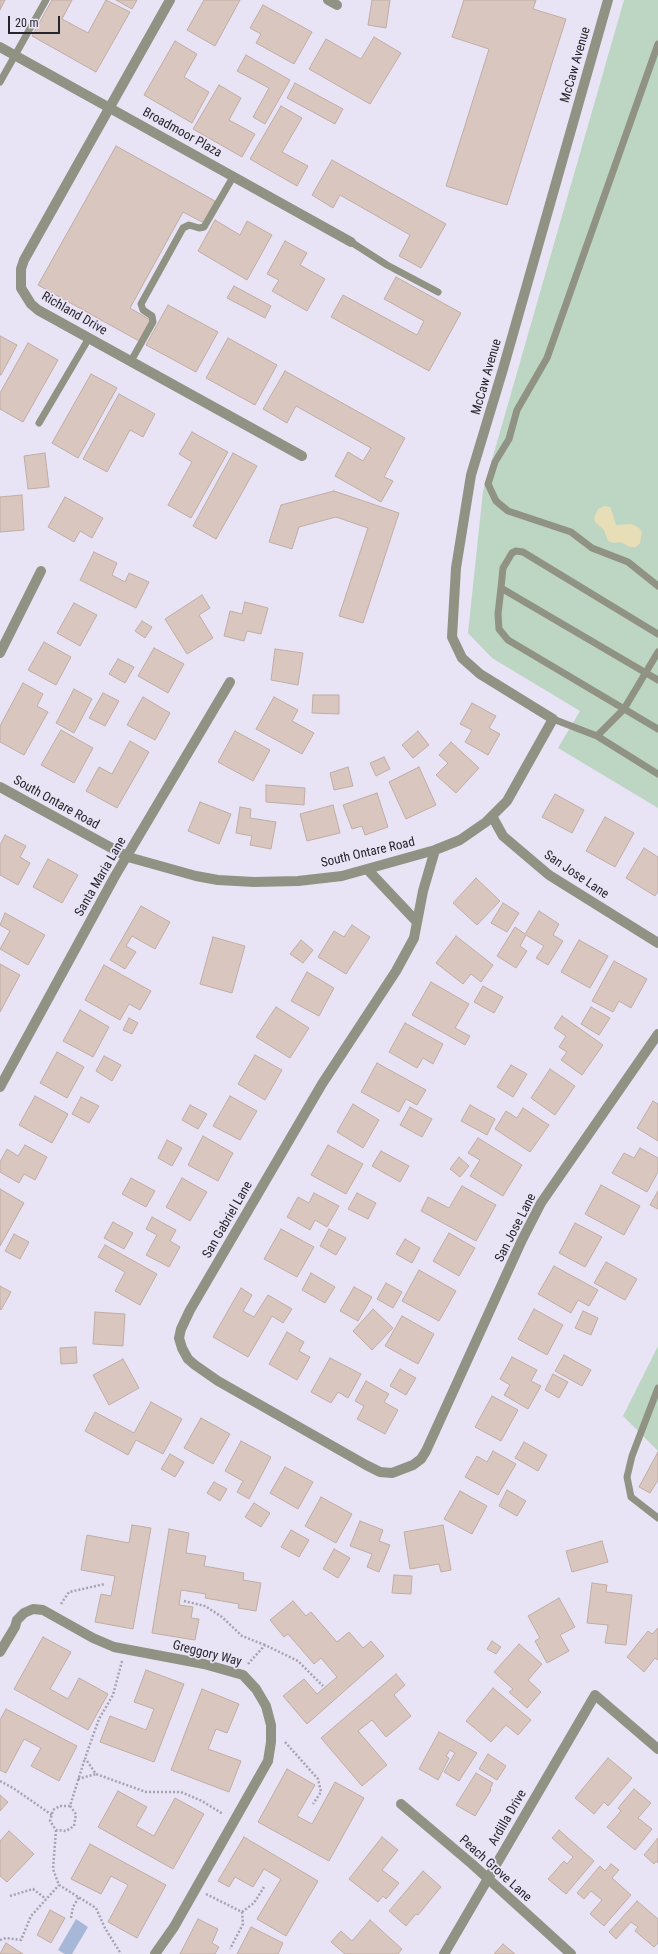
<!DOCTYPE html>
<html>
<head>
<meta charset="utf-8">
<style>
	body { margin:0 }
	#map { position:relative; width:658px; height:1954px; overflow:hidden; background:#e9e4f5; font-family:"Roboto Condensed",sans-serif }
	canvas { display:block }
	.scale { position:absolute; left:8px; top:16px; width:52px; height:18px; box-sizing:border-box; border:2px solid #28262d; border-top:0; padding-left:5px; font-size:12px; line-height:14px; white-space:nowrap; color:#28262d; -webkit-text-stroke:3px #e9e4f5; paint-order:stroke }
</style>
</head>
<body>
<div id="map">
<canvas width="658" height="1954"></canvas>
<div class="scale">20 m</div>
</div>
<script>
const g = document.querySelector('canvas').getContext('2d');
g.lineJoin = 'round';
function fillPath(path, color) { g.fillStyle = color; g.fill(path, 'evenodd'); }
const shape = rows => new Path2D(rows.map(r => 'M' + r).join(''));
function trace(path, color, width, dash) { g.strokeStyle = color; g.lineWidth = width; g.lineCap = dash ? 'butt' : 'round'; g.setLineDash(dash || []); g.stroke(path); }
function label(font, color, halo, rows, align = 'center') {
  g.font = font + ' "Roboto Condensed",sans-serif'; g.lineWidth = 3.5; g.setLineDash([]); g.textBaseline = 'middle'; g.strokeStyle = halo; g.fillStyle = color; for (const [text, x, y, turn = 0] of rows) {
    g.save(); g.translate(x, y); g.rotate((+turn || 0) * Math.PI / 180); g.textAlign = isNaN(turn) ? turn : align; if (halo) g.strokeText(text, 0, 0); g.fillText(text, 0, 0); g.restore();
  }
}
fillPath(shape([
	[624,0,658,0,658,808,558,748,580,711,492,658,468,633,483,491],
	[658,1346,658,1451,623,1416]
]), '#bdd5c3');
fillPath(shape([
	[605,506,610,507,612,512,616,525,632,524,639,528,642,532,640,543,636,547,630,547,620,542,614,543,608,541,604,530,595,522,594,518,598,509]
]), '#e7deb8');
fillPath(shape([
	[76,1919,88,1927,72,1954,65,1954,58,1950]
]), '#a6b7d8');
const building = shape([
	[0,0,5,0,0,10,0,0],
	[52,0,72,0,62,19,88,33,106,0,130,12,96,72,32,36,52,0],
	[116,0,137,0,132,9,116,0],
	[204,0,240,0,215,46,187,30,204,0],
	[372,0,390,0,386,28,368,25,372,0],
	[464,0,536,0,533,9,566,19,507,205,446,186,489,49,452,37,464,0],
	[263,5,312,32,294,64,256,43,261,34,250,28,263,5],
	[374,37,401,53,370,104,309,69,326,39,361,59,374,37],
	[175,41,197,54,184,77,209,92,192,123,144,95,175,41],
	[246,55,290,80,265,124,253,117,269,88,237,71,246,55],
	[295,83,343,109,335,124,287,98,295,83],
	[219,85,241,98,229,120,255,134,242,157,193,129,219,85],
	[281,106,302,118,282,152,308,166,297,186,250,159,281,106],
	[116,146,215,201,204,223,183,212,130,308,150,320,139,341,38,285,116,146],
	[332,160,446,224,421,268,399,256,410,235,340,195,333,208,312,195,332,160],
	[215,220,240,235,247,221,272,235,247,280,198,251,215,220],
	[285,241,307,253,300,265,325,279,307,311,272,291,279,280,267,274,285,241],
	[396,277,461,313,429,371,331,317,343,295,417,335,424,321,384,299,396,277],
	[234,286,271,306,265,318,227,298,234,286],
	[168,305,218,332,196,372,146,345,168,305],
	[0,336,17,345,1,375,0,375,0,336],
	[228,338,277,365,255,405,206,378,228,338],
	[28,343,58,360,23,422,0,409,0,393,28,343],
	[285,371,405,438,384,477,393,481,381,502,335,476,348,452,363,461,371,448,296,406,287,423,263,409,285,371],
	[91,374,117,388,78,458,52,443,91,374],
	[119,394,155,414,143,437,130,430,107,472,83,459,119,394],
	[192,432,228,452,191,518,168,505,192,462,179,454,192,432],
	[45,453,49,487,28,489,24,456,45,453],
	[233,453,257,466,216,539,193,526,233,453],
	[334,491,399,513,363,623,339,616,368,528,336,517,299,527,292,549,269,542,281,505,334,491],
	[22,495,24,530,0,532,0,497,22,495],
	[65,497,103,518,92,538,80,531,74,542,48,527,65,497],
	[94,552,117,563,112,575,125,582,129,573,149,582,136,608,80,580,94,552],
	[202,595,210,608,199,615,213,638,187,654,165,619,202,595],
	[245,602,268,608,261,634,247,631,244,641,224,636,230,611,242,614,245,602],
	[74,603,97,615,80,646,57,633,74,603],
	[142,621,152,627,145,638,135,631,142,621],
	[44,642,71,657,56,685,28,670,44,642],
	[154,648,184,664,168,693,138,676,154,648],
	[275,649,303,653,298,685,271,680,275,649],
	[118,659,134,667,125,683,109,674,118,659],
	[23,683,43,694,37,706,48,712,24,755,0,742,0,726,23,683],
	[74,689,92,699,74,733,56,723,74,689],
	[103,693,119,701,105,726,89,718,103,693],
	[313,695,339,695,339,714,312,713,313,695],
	[143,697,170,713,155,740,127,725,143,697],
	[274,697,298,710,292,721,314,733,302,754,256,729,274,697],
	[472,703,496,716,489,728,500,734,488,755,465,742,472,730,460,724,472,703],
	[61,730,93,748,74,783,41,765,61,730],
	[235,731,270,750,253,781,218,762,235,731],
	[418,731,429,745,413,758,402,745,418,731],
	[130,741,149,752,117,808,86,791,99,767,112,774,130,741],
	[451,742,479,768,456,793,436,775,448,763,439,755,451,742],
	[384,757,390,769,376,776,370,763,384,757],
	[348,767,353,786,334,790,330,773,348,767],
	[419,767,436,805,406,819,389,782,419,767],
	[266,785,305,788,304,805,266,802,266,785],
	[377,793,388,827,365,835,362,826,352,829,343,805,377,793],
	[555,794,584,810,572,833,542,817,555,794],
	[200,802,231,814,219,844,188,831,200,802],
	[333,805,340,833,307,841,300,814,333,805],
	[240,807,251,809,250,818,276,822,271,849,250,845,252,836,236,833,240,807],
	[605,817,634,833,615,867,586,851,605,817],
	[5,835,26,846,20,857,30,863,18,885,0,875,0,845,5,835],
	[644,848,658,857,658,891,655,896,626,878,644,848],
	[48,859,78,875,62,903,33,887,48,859],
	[476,878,500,901,477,925,453,903,476,878],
	[503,903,519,913,507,932,491,923,503,903],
	[141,906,170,922,155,949,132,936,126,946,136,952,125,969,110,960,141,906],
	[539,911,559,924,553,935,563,941,548,965,536,958,544,946,526,935,520,946,527,951,516,968,497,956,515,927,525,934,539,911],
	[5,913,45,935,28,965,0,949,10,931,0,925,5,913],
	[352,925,370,937,346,974,318,957,334,931,344,937,352,925],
	[456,936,493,965,481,982,471,974,463,984,436,963,456,936],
	[213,937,245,946,232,993,200,984,213,937],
	[301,940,313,950,303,963,290,954,301,940],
	[579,940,608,956,590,988,561,972,579,940],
	[614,961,647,979,631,1008,619,1001,613,1012,592,1001,614,961],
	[0,964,20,975,0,1012,0,964],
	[104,965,151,991,140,1010,129,1004,120,1020,85,1000,104,965],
	[307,972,334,988,319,1016,291,1001,307,972],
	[431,982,469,1004,455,1028,470,1036,465,1045,412,1015,431,982],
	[483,986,503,997,494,1013,474,1002,483,986],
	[276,1007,309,1028,290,1058,256,1037,276,1007],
	[591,1007,610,1018,599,1035,581,1024,591,1007],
	[80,1010,109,1027,93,1057,63,1041,80,1010],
	[562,1016,603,1045,582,1075,561,1060,567,1052,559,1047,566,1036,554,1028,562,1016],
	[129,1018,138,1023,132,1034,123,1030,129,1018],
	[405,1023,443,1044,433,1064,423,1058,417,1068,389,1052,405,1023],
	[57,1052,84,1067,67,1098,40,1083,57,1052],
	[255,1055,282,1070,265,1100,238,1084,255,1055],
	[104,1056,121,1065,112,1081,96,1071,104,1056],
	[377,1063,426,1090,417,1105,406,1099,399,1112,361,1092,377,1063],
	[511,1065,527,1074,513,1097,497,1087,511,1065],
	[550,1069,575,1086,555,1115,531,1098,550,1069],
	[35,1096,68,1114,52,1143,19,1125,35,1096],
	[230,1096,257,1111,240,1140,213,1126,230,1096],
	[81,1097,99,1106,89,1123,72,1114,81,1097],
	[653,1101,658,1104,658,1141,637,1128,653,1101],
	[353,1104,379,1120,363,1148,337,1132,353,1104],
	[190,1105,207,1114,198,1129,182,1120,190,1105],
	[470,1105,495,1119,487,1135,461,1121,470,1105],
	[410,1107,432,1119,422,1137,400,1125,410,1107],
	[523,1108,549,1125,530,1152,495,1129,506,1111,517,1118,523,1108],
	[203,1136,233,1153,218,1181,188,1165,203,1136],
	[478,1138,522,1165,503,1196,470,1176,480,1160,468,1153,478,1138],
	[167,1140,182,1148,172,1166,158,1158,167,1140],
	[25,1145,47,1157,35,1180,24,1174,19,1183,0,1172,0,1162,7,1149,18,1156,25,1145],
	[328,1145,363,1164,346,1194,311,1175,328,1145],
	[640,1148,658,1158,658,1172,647,1192,612,1173,624,1153,634,1158,640,1148],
	[381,1151,409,1166,400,1182,372,1166,381,1151],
	[459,1157,469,1166,460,1177,450,1169,459,1157],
	[131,1178,155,1191,146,1207,122,1194,131,1178],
	[182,1178,207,1192,190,1221,166,1207,182,1178],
	[601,1185,640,1206,624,1235,585,1214,601,1185],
	[462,1186,496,1205,476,1241,421,1211,428,1197,449,1208,462,1186],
	[0,1189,24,1203,0,1246,0,1189],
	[658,1191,658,1209,650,1205,658,1191],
	[314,1193,339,1206,327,1227,315,1220,310,1230,287,1217,298,1197,309,1203,314,1193],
	[357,1193,376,1203,368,1219,348,1209,357,1193],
	[152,1217,176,1230,170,1241,180,1247,169,1267,146,1255,157,1235,146,1229,152,1217],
	[113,1222,133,1233,124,1249,104,1238,113,1222],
	[575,1223,602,1237,585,1267,559,1253,575,1223],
	[281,1229,314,1247,297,1277,264,1259,281,1229],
	[329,1229,346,1238,336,1255,320,1246,329,1229],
	[449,1233,475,1248,459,1276,433,1261,449,1233],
	[14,1234,29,1242,20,1259,5,1251,14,1234],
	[405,1239,420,1248,412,1263,396,1254,405,1239],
	[105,1245,157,1274,140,1305,115,1291,125,1272,98,1257,105,1245],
	[606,1262,637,1279,625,1300,594,1283,606,1262],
	[554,1266,598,1290,589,1306,578,1300,571,1313,538,1294,554,1266],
	[419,1270,456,1291,439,1321,402,1301,419,1270],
	[311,1273,335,1287,325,1303,302,1290,311,1273],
	[386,1283,402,1292,393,1308,377,1299,386,1283],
	[0,1286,11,1292,1,1310,0,1309,0,1286],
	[354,1287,372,1297,358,1321,340,1311,354,1287],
	[241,1288,252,1295,243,1311,254,1317,268,1295,292,1309,283,1323,272,1316,248,1357,213,1337,241,1288],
	[373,1309,393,1328,372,1350,353,1331,373,1309],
	[534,1309,563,1325,547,1355,518,1339,534,1309],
	[583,1311,598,1318,591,1335,575,1328,583,1311],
	[95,1312,125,1314,123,1346,93,1344,95,1312],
	[402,1316,434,1334,418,1364,385,1346,402,1316],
	[287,1332,304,1342,299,1351,310,1357,297,1380,269,1364,287,1332],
	[76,1347,77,1363,61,1364,60,1348,76,1347],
	[564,1355,591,1370,582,1386,555,1371,564,1355],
	[512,1357,537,1370,531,1381,541,1386,528,1409,504,1395,510,1385,500,1379,512,1357],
	[330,1358,361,1374,348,1398,338,1392,331,1403,311,1392,330,1358],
	[123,1359,139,1388,109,1405,93,1375,123,1359],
	[400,1369,416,1378,406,1395,390,1386,400,1369],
	[553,1374,568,1382,559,1398,545,1390,553,1374],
	[366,1381,389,1394,384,1402,398,1410,385,1434,357,1419,364,1406,355,1401,366,1381],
	[492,1396,518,1410,501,1441,475,1427,492,1396],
	[151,1402,182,1419,163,1454,136,1440,128,1455,85,1431,95,1412,134,1433,151,1402],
	[201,1418,230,1434,213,1464,184,1448,201,1418],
	[241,1441,271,1457,249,1499,237,1492,243,1481,225,1471,241,1441],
	[524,1442,547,1455,538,1471,515,1458,524,1442],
	[493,1451,516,1464,498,1495,465,1477,477,1456,487,1462,493,1451],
	[658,1452,658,1480,650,1493,639,1487,658,1452],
	[170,1454,184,1462,175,1477,161,1469,170,1454],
	[285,1467,313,1482,298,1509,270,1493,285,1467],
	[214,1482,227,1489,220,1501,207,1493,214,1482],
	[507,1490,526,1501,517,1516,499,1506,507,1490],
	[460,1491,487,1506,472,1534,444,1519,460,1491],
	[321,1497,352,1514,336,1543,305,1526,321,1497],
	[254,1503,270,1513,261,1527,245,1517,254,1503],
	[360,1521,383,1530,379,1541,390,1545,379,1572,367,1567,372,1554,350,1546,360,1521],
	[132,1525,151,1528,133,1629,95,1622,101,1594,111,1596,115,1576,81,1570,87,1535,129,1543,132,1525],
	[443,1525,451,1570,441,1572,439,1564,410,1569,404,1532,443,1525],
	[169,1529,189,1533,186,1553,206,1556,204,1566,244,1573,243,1580,261,1583,256,1611,238,1608,239,1604,205,1598,206,1594,181,1590,179,1605,193,1607,191,1618,199,1619,195,1640,152,1633,169,1529],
	[291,1530,309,1540,299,1557,281,1547,291,1530],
	[602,1541,608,1562,572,1572,566,1551,602,1541],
	[334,1549,350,1558,338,1578,323,1569,334,1549],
	[394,1575,412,1576,411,1594,392,1593,394,1575],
	[592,1583,607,1585,606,1592,632,1595,626,1645,605,1643,608,1625,587,1623,592,1583],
	[559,1598,575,1627,560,1635,569,1651,547,1663,535,1641,540,1638,528,1616,559,1598],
	[293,1601,306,1616,311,1612,337,1642,349,1632,363,1648,371,1641,384,1656,307,1724,283,1696,304,1679,317,1694,337,1677,321,1658,314,1664,288,1634,284,1637,270,1620,293,1601],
	[658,1628,658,1660,655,1658,644,1672,627,1657,648,1631,652,1634,658,1628],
	[43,1637,71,1652,50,1689,68,1699,79,1678,108,1694,88,1730,14,1689,43,1637],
	[492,1641,501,1647,496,1654,487,1649,492,1641],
	[519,1644,542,1664,528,1680,541,1692,527,1708,509,1692,513,1689,494,1672,519,1644],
	[146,1670,184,1684,154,1762,100,1742,110,1716,146,1730,154,1709,134,1702,146,1670],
	[396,1674,405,1685,394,1695,411,1716,386,1737,372,1720,358,1731,387,1765,362,1786,321,1738,396,1674],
	[493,1688,531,1720,518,1735,506,1725,491,1742,466,1721,493,1688],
	[202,1689,239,1704,227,1733,216,1729,208,1749,241,1761,229,1792,171,1770,202,1689],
	[6,1709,77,1746,59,1781,31,1766,41,1748,24,1739,6,1773,0,1770,0,1720,6,1709],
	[439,1732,477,1753,459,1781,444,1772,455,1753,450,1750,446,1756,449,1758,438,1780,419,1769,439,1732],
	[488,1754,506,1766,497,1780,479,1769,488,1754],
	[608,1758,632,1778,608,1806,604,1802,594,1814,575,1798,608,1758],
	[287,1769,315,1785,297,1816,312,1824,335,1782,364,1798,329,1861,258,1822,287,1769],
	[476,1773,493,1783,490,1789,491,1790,475,1816,456,1805,476,1773],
	[634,1789,651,1803,638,1818,652,1829,635,1850,607,1827,621,1811,618,1808,634,1789],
	[118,1791,147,1807,136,1826,154,1836,175,1798,204,1814,173,1869,98,1827,118,1791],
	[0,1795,8,1802,0,1811,0,1795],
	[559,1830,594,1861,566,1894,548,1879,564,1861,567,1864,573,1857,552,1838,559,1830],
	[9,1831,34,1854,7,1882,0,1876,0,1841,9,1831],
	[244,1837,318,1881,286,1936,257,1919,281,1879,264,1869,253,1887,235,1877,229,1887,218,1881,244,1837],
	[382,1837,398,1850,382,1870,399,1883,386,1899,383,1896,378,1902,349,1879,382,1837],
	[658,1838,658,1863,656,1861,654,1864,644,1855,658,1838],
	[90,1844,166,1885,137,1938,108,1922,128,1885,111,1876,101,1894,71,1879,90,1844],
	[611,1864,619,1870,612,1878,631,1895,604,1926,590,1914,602,1900,591,1891,584,1899,577,1893,600,1866,605,1871,611,1864],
	[423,1871,441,1887,418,1915,416,1914,406,1926,389,1911,423,1871],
	[637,1901,658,1919,658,1943,654,1947,635,1931,638,1927,631,1922,616,1939,609,1932,637,1901],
	[50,1910,65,1918,51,1943,37,1935,50,1910],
	[198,1919,218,1929,212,1943,219,1947,215,1954,180,1954,198,1919],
	[370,1920,402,1949,398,1954,345,1954,331,1942,341,1931,352,1941,370,1920],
	[251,1927,283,1943,278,1954,237,1954,251,1927],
	[6,1943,23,1954,0,1954,6,1943],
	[503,1944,515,1954,494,1954,503,1944]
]);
fillPath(building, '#d9c7bf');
trace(building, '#bfada5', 1);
trace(shape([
	[184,1601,205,1606,222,1617,242,1636,265,1645],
	[61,1604,69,1592,105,1584],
	[122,1661,113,1695,99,1719,85,1758,96,1774,146,1792,181,1792,202,1801,223,1814],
	[248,1664,265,1645,298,1661,323,1686],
	[285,1742,318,1779,321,1792,313,1804],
	[78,1779,96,1774],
	[0,1781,13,1788,52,1815],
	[70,1806,76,1814,74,1826,66,1831,56,1830,50,1821,53,1810,60,1806,70,1806,85,1758],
	[56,1830,53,1869,59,1885,96,1908,105,1928,121,1954],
	[206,1894,242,1912,243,1924,230,1949],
	[10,1896,33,1889,46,1899],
	[242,1912,254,1903,264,1887],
	[71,1918,73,1907,79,1897],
	[0,1940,6,1938,21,1940,31,1916,59,1885]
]), '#a6a2af', 2.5, [2, 2]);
trace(shape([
	[658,44,547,358,517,410,509,439,495,462,488,484,496,501,508,511,571,532,592,548,628,562,658,586],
	[0,82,46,0],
	[351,242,387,265,438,292],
	[131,361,153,322,152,316,143,310,141,304,183,228,189,225,199,228,204,227,233,177],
	[39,423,89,338],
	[501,588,498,614,499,629,508,640,658,729],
	[658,634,523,552,516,551,512,553,503,568,501,588,658,680],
	[553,719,597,736,624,709,658,652],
	[597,736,658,774],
	[658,1388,632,1456,627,1477,631,1497,658,1518]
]), '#909383', 7);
trace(shape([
	[170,0,24,260,21,269,21,288,31,304,38,310,302,456],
	[328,0,337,5],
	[0,47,351,242],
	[0,653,41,571],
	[0,787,128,857,196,876,218,880,254,882,298,881,342,876,435,850,460,840,486,822,507,801,553,719,480,674,462,658,452,637,456,568,471,475,503,369,608,0],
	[492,816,503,836,549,875,658,943],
	[435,850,423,891,414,938,396,971,322,1084,190,1310,181,1329,179,1338,182,1348,188,1359,195,1365,218,1381,366,1465,380,1472,392,1473,413,1465,421,1459,426,1451,522,1240,541,1203,658,1034],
	[367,869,417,922],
	[0,1087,115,876,230,682],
	[0,1652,15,1627,17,1620,24,1613,33,1609,43,1610,93,1638,114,1647,204,1664,243,1675,256,1689,266,1706,271,1725,271,1742,268,1761,174,1927,155,1954],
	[401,1804,472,1864,571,1954],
	[444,1954,595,1695,658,1749]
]), '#909383', 10);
label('13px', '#28262d', '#e9e4f5', [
	["McCaw Avenue",576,65,-74],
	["Broadmoor Plaza",182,133,29],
	["Richland Drive",74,314,30],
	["McCaw Avenue",487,377,-74],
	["South Ontare Road",56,803,29],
	["South Ontare Road",368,853,-13],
	["San Jose Lane",576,875,34],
	["Santa Maria Lane",101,877,-60],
	["San Gabriel Lane",228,1220,-60],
	["San Jose Lane",516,1228,-63],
	["Greggory Way",207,1654,14],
	["Ardilla Drive",508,1818,-60],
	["Peach Grove Lane",495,1869,42]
]);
</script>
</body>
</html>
